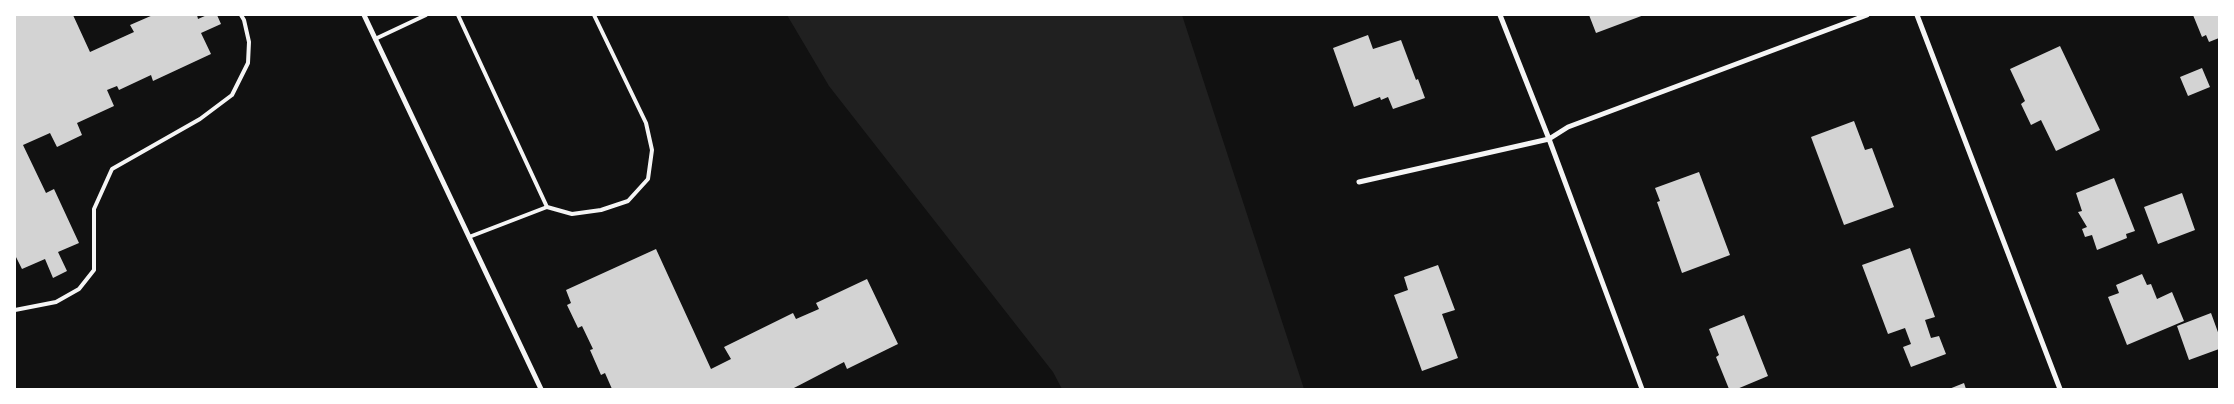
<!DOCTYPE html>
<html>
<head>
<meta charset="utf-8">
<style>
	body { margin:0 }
	#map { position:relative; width:2234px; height:404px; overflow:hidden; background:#111; font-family:Overpass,sans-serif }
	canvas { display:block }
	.frame { position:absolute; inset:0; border:16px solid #fff; pointer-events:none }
</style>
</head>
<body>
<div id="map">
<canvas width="2234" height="404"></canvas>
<div class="frame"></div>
</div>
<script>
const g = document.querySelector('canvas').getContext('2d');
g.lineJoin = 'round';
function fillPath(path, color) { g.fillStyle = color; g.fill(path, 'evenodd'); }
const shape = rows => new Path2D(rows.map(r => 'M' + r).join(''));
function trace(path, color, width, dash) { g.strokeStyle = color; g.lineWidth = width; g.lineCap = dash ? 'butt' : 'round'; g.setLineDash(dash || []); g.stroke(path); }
fillPath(shape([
	[787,15,1182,15,1304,389,1062,389,1053,372,829,86]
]), '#202020');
fillPath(shape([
	[15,15,73,15,90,52,134,32,130,25,153,15,197,15,198,19,207,15,217,15,221,24,201,33,211,54,153,81,151,75,119,90,117,86,107,90,114,106,77,123,82,135,57,147,50,133,23,145,46,193,54,189,79,243,58,252,67,271,53,278,45,259,22,269,15,255],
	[1589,15,1644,15,1596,33],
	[2193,15,2219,15,2219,38,2209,42,2206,35,2202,37],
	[1368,35,1373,49,1401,40,1416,80,1418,79,1425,98,1393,109,1388,97,1381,100,1380,97,1354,107,1333,48],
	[2060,46,2100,130,2056,151,2041,120,2031,125,2021,104,2025,101,2010,69],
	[2202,68,2210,87,2188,96,2180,77],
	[1854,121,1865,150,1872,148,1894,207,1844,225,1811,137],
	[1699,172,1730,255,1682,273,1657,202,1660,201,1655,188],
	[2114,178,2135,231,2126,234,2127,238,2097,250,2092,235,2085,237,2082,229,2087,227,2078,212,2082,211,2076,193],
	[2182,193,2195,230,2158,244,2144,207],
	[1910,248,1935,317,1925,320,1931,338,1939,336,1946,354,1911,367,1903,347,1911,344,1905,328,1888,334,1862,265],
	[656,249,711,369,731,359,724,347,793,313,796,319,819,309,816,303,867,279,898,344,847,369,844,362,792,389,612,389,605,373,601,375,590,350,593,349,582,326,578,328,567,305,571,303,566,290],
	[1438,265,1455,310,1442,314,1458,358,1422,371,1394,295,1408,290,1404,277],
	[2142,274,2147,285,2151,284,2157,299,2172,292,2184,321,2127,345,2108,297,2119,293,2116,285],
	[2211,313,2219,335,2219,349,2189,360,2177,326],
	[1744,315,1768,376,1737,389,1729,389,1716,357,1719,355,1709,329],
	[1964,383,1966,389,1949,389]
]), '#d3d3d3');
trace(shape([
	[458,15,547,207],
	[375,39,426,15],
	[469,237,547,207,572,214,601,210,628,201,648,179,652,150,646,123,594,15],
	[15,310,56,302,79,289,94,270,94,209,112,169,200,119,232,95,248,63,249,42,244,20,241,15]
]), '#f5f5f5', 4);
trace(shape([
	[364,15,541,389],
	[1500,15,1549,139,1642,389],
	[1917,15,2060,389],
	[1359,182,1549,139,1568,127,1867,15]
]), '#f5f5f5', 5);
</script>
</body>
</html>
